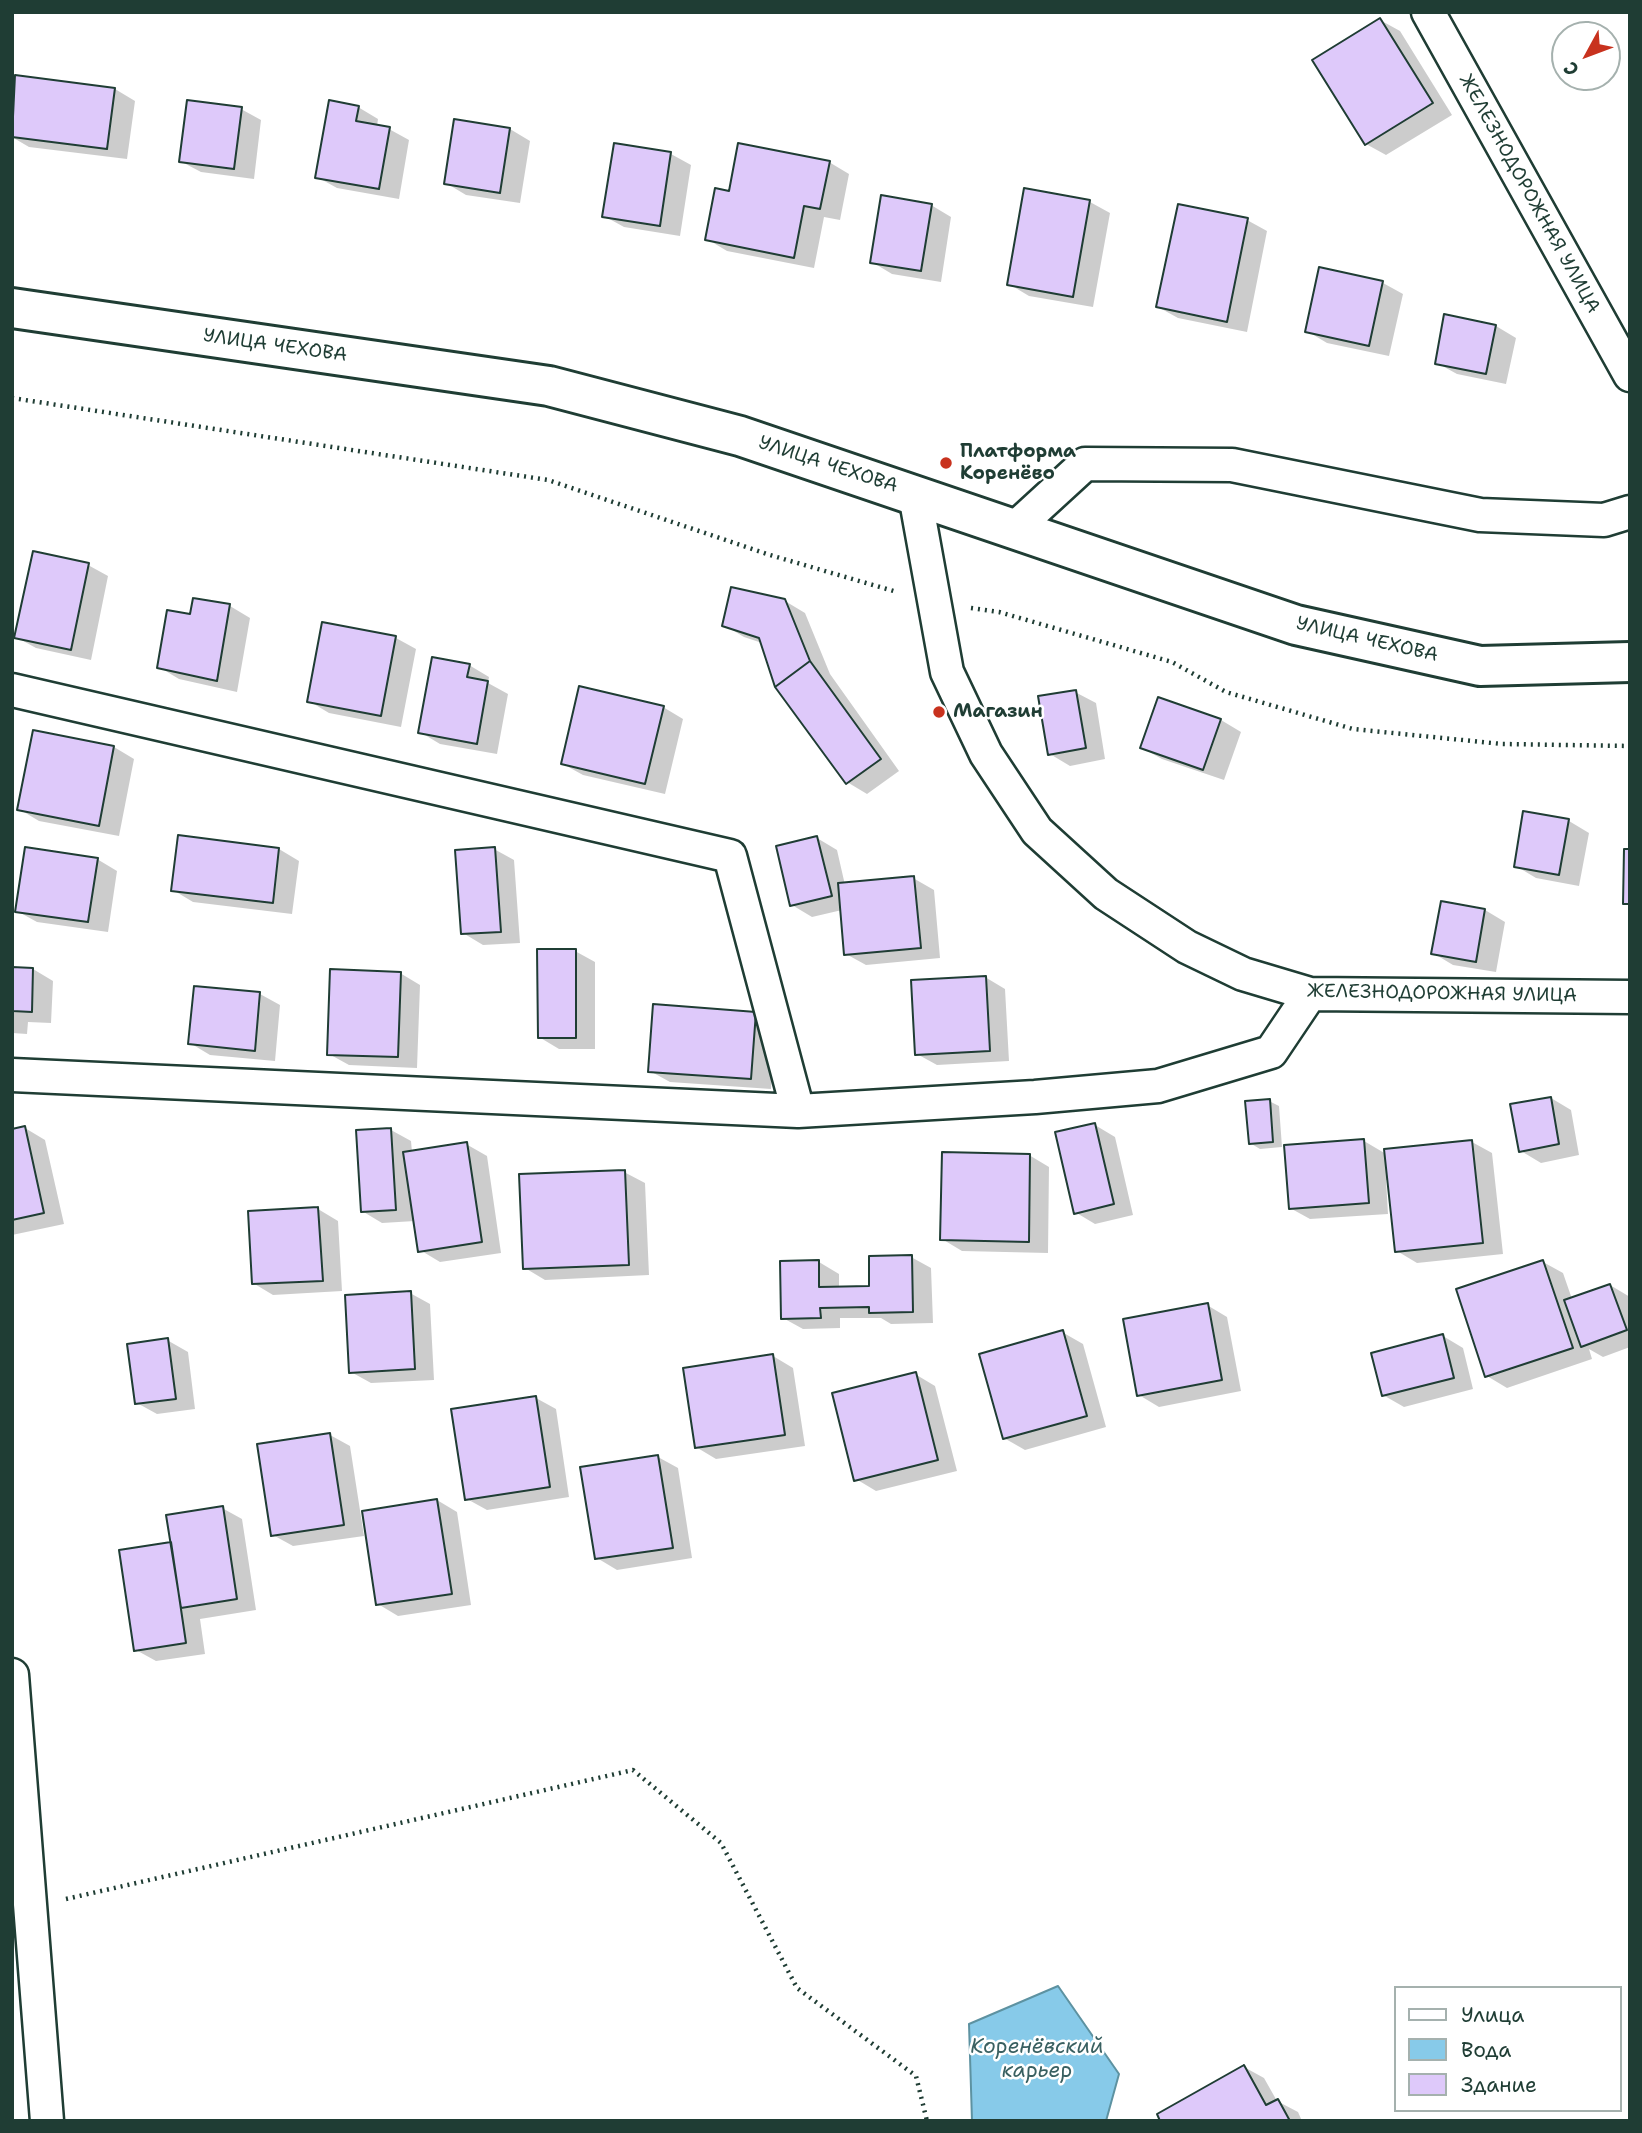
<!DOCTYPE html>
<html>
<head>
<meta charset="utf-8">
<style>
	body { margin:0 }
	#map { position:relative; width:1642px; height:2133px; overflow:hidden; background:#fff; font-family:"Shantell Sans",sans-serif }
	canvas { display:block }
	.frame { position:absolute; inset:0; border:14px solid #1f3d34; pointer-events:none }
	.legend { position:absolute; left:1394px; top:1986px; width:228px; height:126px; box-sizing:border-box; background:#fff; border:2px solid #a5b1ae; margin:0; padding:9px 12px; list-style:none; font-size:21px; color:#1f3d34 }
	.legend li { display:flex; align-items:center; gap:14px; height:35px }
	.legend b { width:35px; border:2px solid #a5b1ae }
	.north { position:absolute; left:1551px; top:21px; width:70px; height:70px; box-sizing:border-box; background:#fff; border:2px solid #a5b1ae; border-radius:50%; rotate:229deg; font-size:19px; font-weight:700; line-height:28px; text-align:center; color:#1f3d34 }
	.north::after { content:''; display:block; margin:auto; width:24px; height:32px; background:#c8321e; clip-path:polygon(50% 0,100% 100%,50% 72%,0 100%) }
</style>
</head>
<body>
<div id="map">
<canvas width="1642" height="2133"></canvas>
<div class="frame"></div>
<ul class="legend">
<li><b style="height:9px;background:#fff"></b>Улица</li>
<li><b style="height:19px;background:#87cae9"></b>Вода</li>
<li><b style="height:19px;background:#dec9fa"></b>Здание</li>
</ul>
<div class="north">С</div>
</div>
<script>
const g = document.querySelector('canvas').getContext('2d');
g.lineJoin = 'round';
function fillPath(path, color) { g.fillStyle = color; g.fill(path, 'evenodd'); }
const shape = rows => new Path2D(rows.map(r => 'M' + r).join(''));
function trace(path, color, width, dash) { g.strokeStyle = color; g.lineWidth = width; g.lineCap = dash ? 'butt' : 'round'; g.setLineDash(dash || []); g.stroke(path); }
function label(font, color, halo, rows, align = 'center') {
  g.font = font + ' "Shantell Sans",sans-serif'; g.lineWidth = 5; g.setLineDash([]); g.textBaseline = 'middle'; g.strokeStyle = halo; g.fillStyle = color; for (const [text, x, y, turn = 0] of rows) {
    g.save(); g.translate(x, y); g.rotate((+turn || 0) * Math.PI / 180); g.textAlign = isNaN(turn) ? turn : align; if (halo) g.strokeText(text, 0, 0); g.fillText(text, 0, 0); g.restore();
  }
}
const water = shape([
	[1058,1986,1119,2074,1106,2121,972,2121,969,2024,1058,1986]
]);
fillPath(water, '#87cae9');
trace(water, '#5d92a1', 2);
fillPath(shape([
	[1380,20,1400,31,1452,115,1386,155,1366,144],
	[16,77,115,89,135,101,127,159,29,147,12,137,12,108],
	[358,107,378,119,377,126,389,129,409,140,399,199,337,188,317,177],
	[241,109,261,120,254,179,201,172,180,161],
	[456,121,510,129,530,141,520,203,466,195,446,183],
	[671,154,691,165,680,236,624,227,604,216],
	[829,162,849,174,840,220,824,217,814,268,727,251,707,239,731,193],
	[1025,190,1090,202,1110,213,1093,307,1029,296,1009,284],
	[931,205,951,217,941,282,892,274,872,262],
	[1247,220,1267,231,1247,332,1178,318,1158,307],
	[1383,283,1403,294,1389,356,1327,343,1307,331],
	[1496,326,1516,338,1506,384,1457,374,1437,363],
	[88,565,108,576,91,660,36,648,16,637],
	[785,601,805,613,830,674,899,771,867,794,847,782,762,643,744,637,724,625],
	[230,606,250,618,237,692,179,679,159,667,191,616],
	[396,638,416,649,401,727,329,713,309,701],
	[469,665,489,677,488,683,508,694,497,754,440,744,420,732],
	[1075,692,1096,703,1105,759,1070,766,1050,754],
	[1159,699,1221,720,1241,732,1224,780,1162,759,1142,748],
	[663,707,683,719,665,794,583,775,563,764],
	[114,747,134,759,119,836,39,821,19,809],
	[1569,821,1589,833,1579,886,1536,878,1516,866],
	[817,838,837,850,845,885,913,878,934,890,940,958,866,965,846,954,842,910,812,917,792,905],
	[279,849,299,861,292,914,193,902,173,890],
	[494,849,514,860,520,943,483,945,463,933],
	[97,859,117,871,108,932,37,922,17,911],
	[1485,910,1505,922,1496,972,1453,965,1433,953],
	[575,951,595,962,595,1049,559,1049,539,1037],
	[12,968,33,969,53,981,51,1023,28,1022,27,1034,12,1033],
	[400,973,420,985,417,1068,349,1065,329,1054],
	[985,977,1005,989,1009,1061,937,1065,917,1054],
	[260,994,280,1005,275,1061,210,1055,190,1043],
	[755,1014,775,1025,771,1089,670,1082,650,1071],
	[1551,1098,1571,1110,1579,1155,1541,1163,1521,1151],
	[1269,1101,1279,1106,1282,1147,1260,1149,1250,1143],
	[1095,1125,1115,1137,1133,1215,1095,1224,1075,1212],
	[25,1128,45,1140,64,1224,12,1235,12,1131],
	[391,1130,411,1141,412,1152,466,1144,487,1156,501,1253,440,1262,420,1250,415,1221,382,1223,362,1211],
	[1364,1141,1386,1154,1472,1142,1492,1153,1503,1254,1417,1263,1397,1251,1389,1180,1386,1180,1388,1214,1310,1219,1290,1208],
	[1029,1155,1049,1167,1048,1253,962,1251,942,1239],
	[624,1172,645,1183,649,1275,545,1280,525,1268],
	[318,1209,338,1221,342,1291,273,1295,253,1283],
	[911,1257,931,1268,933,1323,891,1324,881,1318,840,1318,840,1328,803,1329,783,1318,819,1262,839,1274,839,1288,871,1287],
	[1543,1262,1563,1273,1572,1299,1610,1285,1630,1297,1630,1347,1603,1357,1589,1349,1592,1359,1507,1388,1487,1376],
	[410,1293,430,1304,434,1380,371,1383,351,1372],
	[1207,1305,1227,1317,1241,1391,1159,1407,1139,1395],
	[1062,1332,1083,1344,1106,1427,1025,1450,1004,1438],
	[1443,1336,1463,1348,1473,1389,1404,1407,1383,1395],
	[167,1340,188,1352,195,1409,157,1414,137,1403],
	[773,1356,793,1368,805,1446,716,1459,696,1447],
	[915,1374,935,1386,957,1471,876,1491,856,1479],
	[536,1398,556,1409,569,1497,487,1510,467,1499],
	[330,1435,350,1446,364,1536,293,1546,273,1535],
	[658,1457,678,1468,692,1558,617,1570,597,1558],
	[437,1500,457,1512,471,1605,398,1616,378,1604],
	[222,1508,242,1519,256,1610,200,1619,205,1654,156,1661,136,1650,173,1544],
	[1244,2067,1264,2078,1277,2101,1298,2112,1302,2121,1162,2121]
]), '#0003');
const building = shape([
	[1380,18,1433,103,1365,145,1312,60,1380,18],
	[15,75,115,88,107,149,12,137,15,75],
	[187,100,242,107,234,169,179,162,187,100],
	[329,100,359,106,356,121,390,127,379,189,315,178,329,100],
	[454,119,510,128,500,193,444,184,454,119],
	[614,143,671,152,660,226,602,217,614,143],
	[738,143,830,161,820,209,804,206,794,258,705,240,715,188,729,191,738,143],
	[1024,188,1090,200,1073,297,1007,285,1024,188],
	[881,195,932,204,921,271,870,263,881,195],
	[1178,204,1248,218,1227,322,1156,307,1178,204],
	[1319,267,1383,281,1369,346,1305,332,1319,267],
	[1444,314,1496,325,1486,374,1435,364,1444,314],
	[33,551,89,563,71,650,14,638,33,551],
	[731,587,785,599,810,661,775,687,759,638,722,626,731,587],
	[193,598,230,604,217,681,157,668,167,610,190,614,193,598],
	[322,622,396,636,381,716,307,702,322,622],
	[432,657,470,664,467,677,488,681,477,744,418,733,432,657],
	[810,661,881,759,846,784,775,687,810,661],
	[579,686,664,706,645,784,561,764,579,686],
	[1076,690,1086,748,1048,755,1038,696,1076,690],
	[1158,697,1221,719,1203,770,1140,748,1158,697],
	[33,730,114,746,99,826,17,810,33,730],
	[1523,811,1569,819,1559,875,1514,867,1523,811],
	[178,835,279,848,273,903,171,891,178,835],
	[817,836,832,896,790,906,776,846,817,836],
	[25,847,98,858,88,922,15,912,25,847],
	[495,847,501,932,461,934,455,850,495,847],
	[1624,849,1630,849,1630,904,1623,904,1624,849],
	[914,876,921,948,844,955,838,883,914,876],
	[1441,901,1485,909,1476,962,1431,954,1441,901],
	[537,949,576,949,576,1038,538,1038,537,949],
	[12,967,33,968,32,1012,12,1011,12,967],
	[330,969,401,972,398,1057,327,1055,330,969],
	[986,976,990,1051,915,1055,911,980,986,976],
	[194,986,260,992,255,1051,188,1044,194,986],
	[653,1004,756,1012,751,1079,648,1072,653,1004],
	[1551,1097,1559,1144,1519,1152,1510,1104,1551,1097],
	[1270,1099,1273,1142,1249,1144,1245,1101,1270,1099],
	[1095,1123,1114,1204,1074,1214,1055,1132,1095,1123],
	[25,1126,44,1213,12,1220,12,1129,25,1126],
	[391,1128,396,1210,361,1212,356,1130,391,1128],
	[1364,1139,1369,1203,1289,1209,1284,1145,1364,1139],
	[1472,1140,1483,1243,1395,1252,1384,1149,1472,1140],
	[467,1142,482,1242,418,1252,403,1152,467,1142],
	[942,1152,1030,1154,1029,1242,940,1240,942,1152],
	[625,1170,629,1265,523,1269,519,1174,625,1170],
	[318,1207,323,1281,252,1284,248,1211,318,1207],
	[912,1255,913,1312,869,1313,869,1307,820,1308,821,1318,781,1319,780,1261,819,1260,819,1287,869,1286,869,1256,912,1255],
	[1543,1260,1573,1348,1485,1377,1456,1289,1543,1260],
	[1610,1284,1627,1330,1581,1347,1564,1300,1610,1284],
	[411,1291,415,1369,349,1373,345,1295,411,1291],
	[1208,1303,1222,1380,1137,1396,1123,1319,1208,1303],
	[1063,1330,1087,1416,1003,1439,979,1354,1063,1330],
	[1443,1334,1454,1378,1382,1396,1371,1353,1443,1334],
	[168,1338,176,1399,135,1404,127,1344,168,1338],
	[773,1354,785,1435,695,1448,683,1368,773,1354],
	[916,1372,938,1460,854,1481,832,1393,916,1372],
	[536,1396,550,1487,465,1500,451,1409,536,1396],
	[330,1433,344,1525,271,1536,257,1444,330,1433],
	[658,1455,673,1548,595,1559,580,1467,658,1455],
	[437,1499,452,1594,376,1605,362,1511,437,1499],
	[223,1506,237,1599,181,1608,166,1515,223,1506],
	[171,1542,186,1643,134,1651,119,1550,171,1542],
	[1244,2065,1266,2105,1278,2099,1290,2121,1160,2121,1157,2114,1244,2065]
]);
fillPath(building, '#dec9fa');
trace(building, '#1f3d34', 2);
const street = shape([
	[1428,12,1630,375],
	[915,495,947,672,986,754,1037,831,1106,894,1187,947,1243,974,1310,994,1630,997],
	[1013,530,1085,464,1232,465,1480,515,1604,520,1630,512],
	[12,690,730,856,798,1111],
	[12,1075,798,1111,1035,1097,1158,1086,1271,1052,1310,994],
	[12,1675,47,2121]
]);
const secondary = shape([
	[12,308,549,386,740,436,1296,625,1480,666,1630,662]
]);
trace(street, '#1f3d34', 37);
trace(secondary, '#1f3d34', 44);
trace(shape([
	[12,398,548,480,770,555,897,592],
	[971,608,999,612,1172,662,1226,692,1353,729,1502,744,1630,746],
	[66,1899,633,1770,721,1843,797,1988,916,2076,927,2121]
]), '#1f3d34', 4.5, [2, 5]);
trace(street, '#fff', 32);
trace(secondary, '#fff', 38);
for (const [x, y, r, color] of [
	[946,463,7,"#c8321e"],
	[939,712,7,"#c8321e"]
]) { const dot = new Path2D(); dot.arc(x, y, r, 0, 2 * Math.PI); g.fillStyle = color; g.fill(dot); trace(dot, '#fff', 2.5); }
label('19px', '#1f3d34', '#fff', [
	["ЖЕЛЕЗНОДОРОЖНАЯ УЛИЦА",1529,194,61],
	["УЛИЦА ЧЕХОВА",275,346,8],
	["УЛИЦА ЧЕХОВА",828,465,18],
	["УЛИЦА ЧЕХОВА",1367,640,13],
	["ЖЕЛЕЗНОДОРОЖНАЯ УЛИЦА",1442,994,1]
]);
label('bold 19px', '#1f3d34', '#fff', [
	["Платформа",960,452],
	["Коренёво",960,474],
	["Магазин",953,712]
], 'left');
label('italic 21px', '#396061', '#fff', [
	["Коренёвский",1037,2048],
	["карьер",1037,2072]
]);
</script>
</body>
</html>
